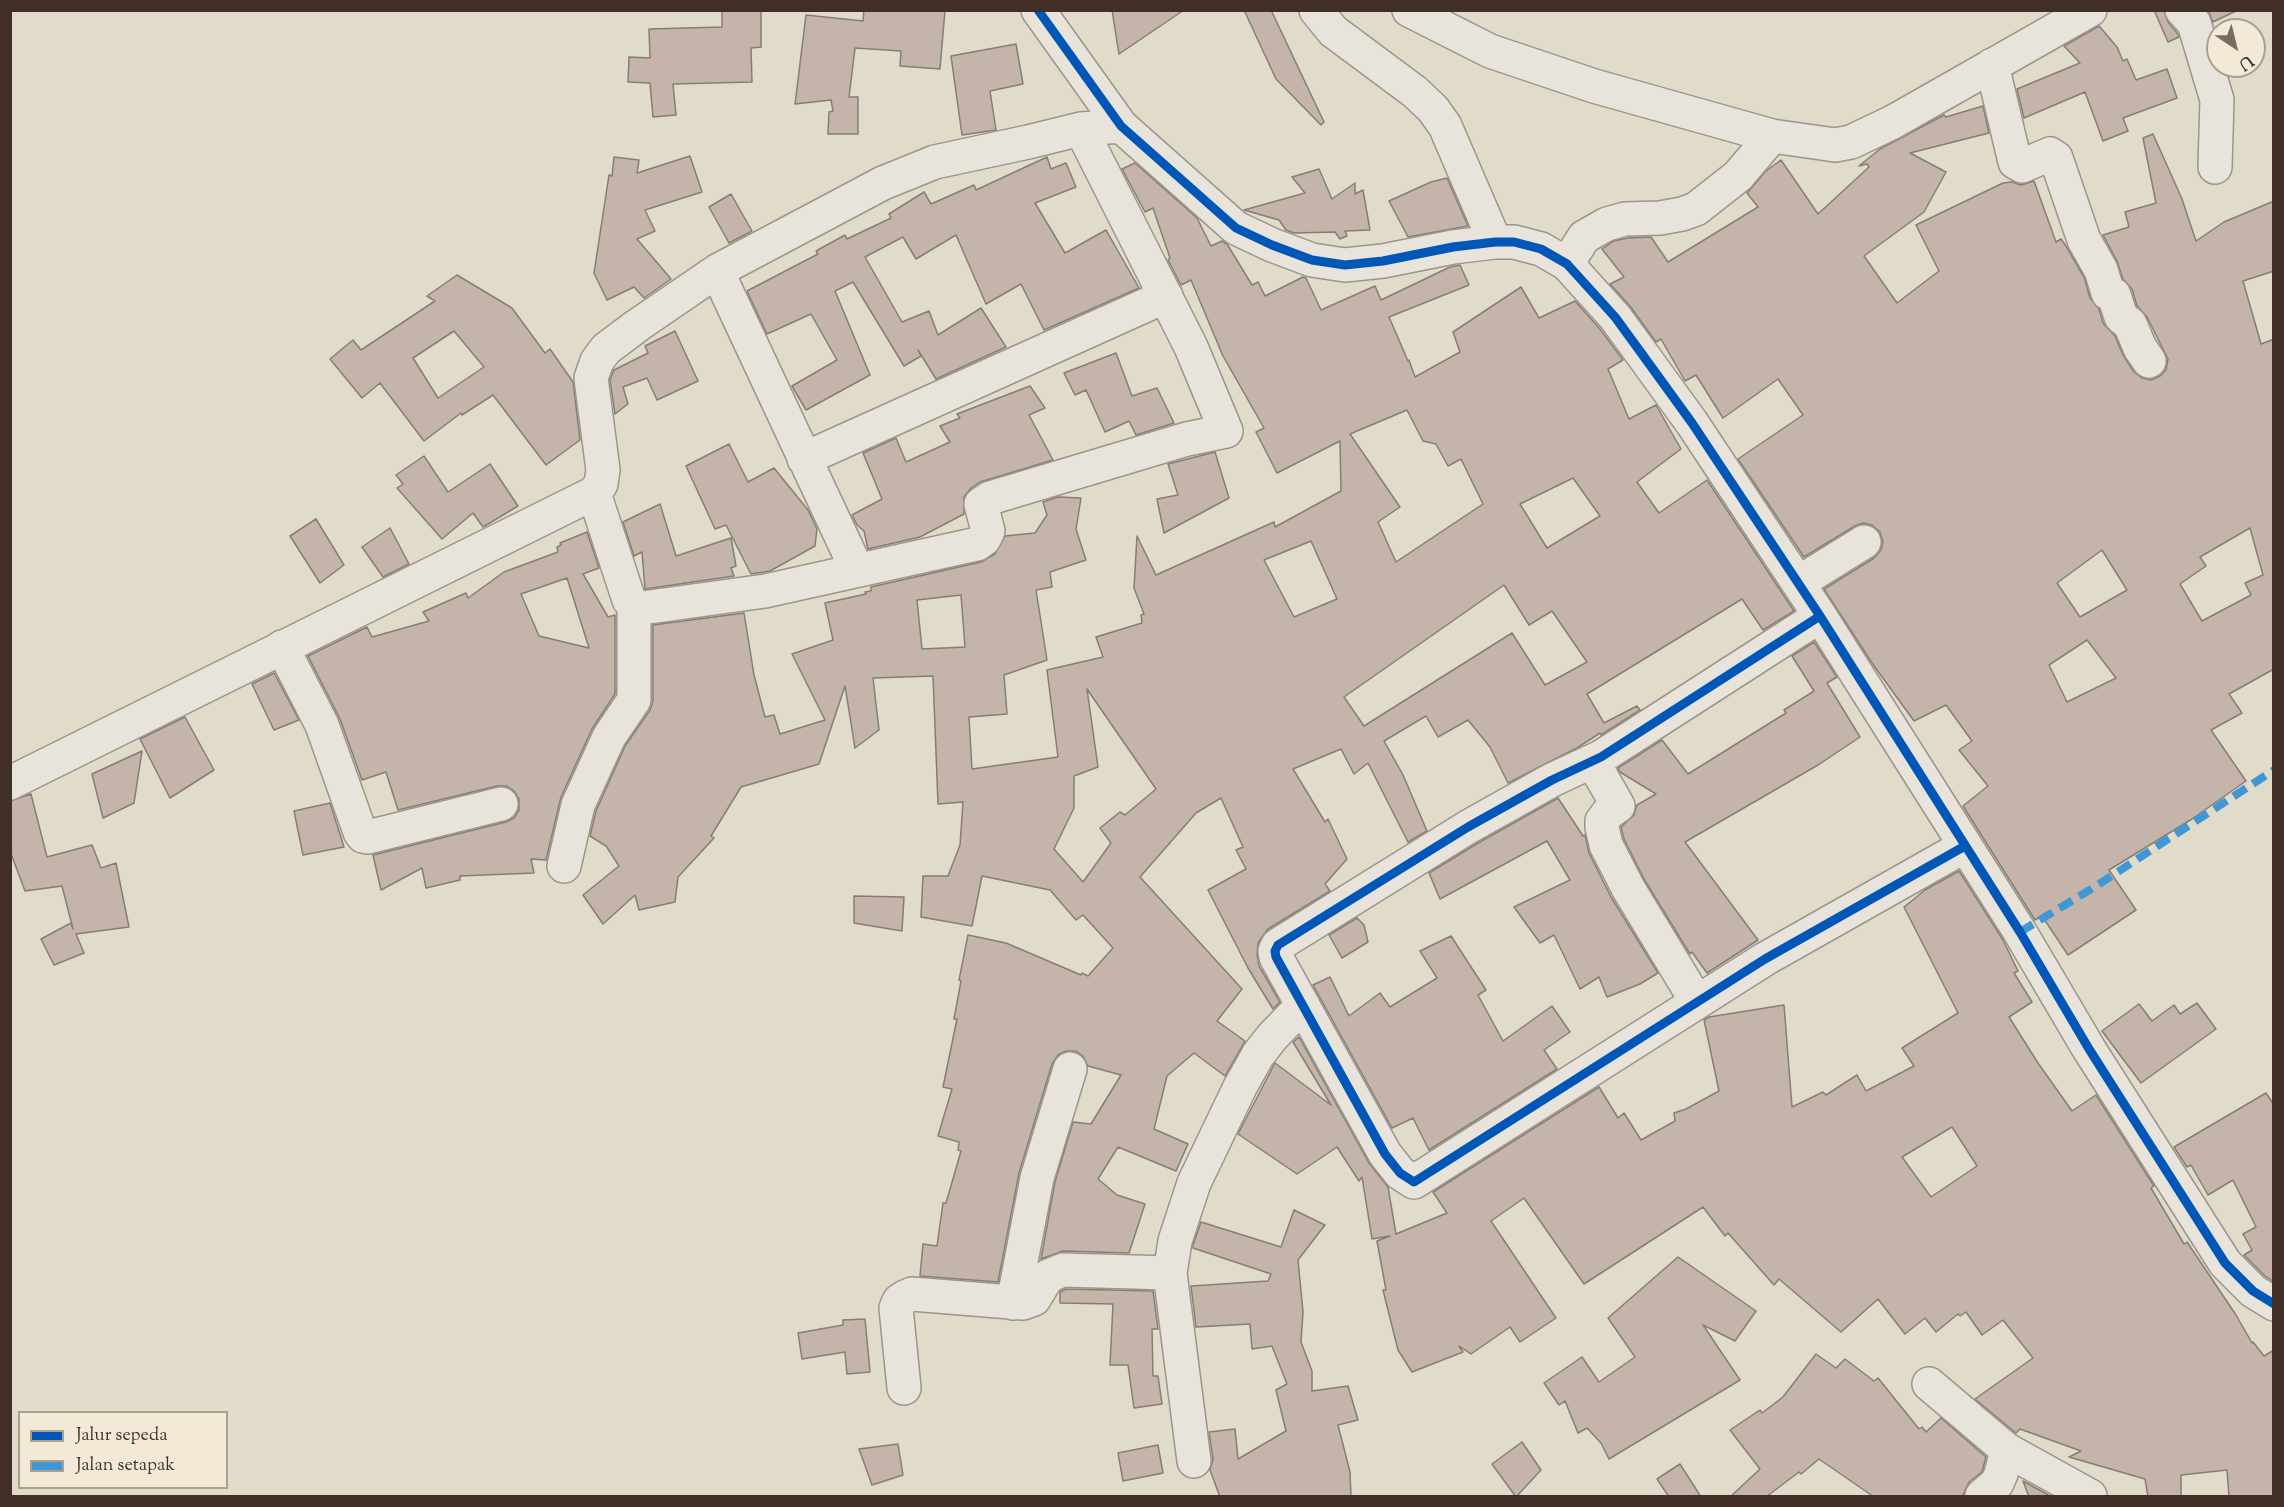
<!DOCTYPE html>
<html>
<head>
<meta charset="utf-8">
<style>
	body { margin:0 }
	#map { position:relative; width:2284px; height:1507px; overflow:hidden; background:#e1dbca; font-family:"Sorts Mill Goudy",serif }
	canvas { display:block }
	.frame { position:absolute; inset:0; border:12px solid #402e27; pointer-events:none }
	.legend { position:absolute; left:18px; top:1411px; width:210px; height:78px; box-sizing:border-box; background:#f2ead6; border:2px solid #ab9f90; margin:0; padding:8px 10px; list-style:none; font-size:18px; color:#402e27 }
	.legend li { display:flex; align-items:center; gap:12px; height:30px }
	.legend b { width:30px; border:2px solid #ab9f90 }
	.north { position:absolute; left:2206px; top:18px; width:60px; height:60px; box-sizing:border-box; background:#f2ead6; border:2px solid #ab9f90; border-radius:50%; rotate:145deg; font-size:16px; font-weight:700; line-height:24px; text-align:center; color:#402e27 }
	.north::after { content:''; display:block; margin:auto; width:21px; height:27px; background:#786b60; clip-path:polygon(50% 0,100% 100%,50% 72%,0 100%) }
</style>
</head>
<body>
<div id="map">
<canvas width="2284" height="1507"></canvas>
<div class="frame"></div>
<ul class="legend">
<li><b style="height:8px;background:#0057b8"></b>Jalur sepeda</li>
<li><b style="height:8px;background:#3f97d6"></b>Jalan setapak</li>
</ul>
<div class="north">U</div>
</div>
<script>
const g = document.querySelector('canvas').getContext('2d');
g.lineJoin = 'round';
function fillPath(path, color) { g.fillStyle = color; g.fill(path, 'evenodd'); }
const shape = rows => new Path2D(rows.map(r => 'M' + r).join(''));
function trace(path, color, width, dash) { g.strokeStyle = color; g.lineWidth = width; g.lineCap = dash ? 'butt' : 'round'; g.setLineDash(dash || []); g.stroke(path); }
const building = shape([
	[722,10,761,10,761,47,751,48,752,82,673,84,676,115,653,117,650,83,628,82,629,57,650,58,649,29,722,27,722,10],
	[864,10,945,10,940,69,900,66,901,51,855,48,849,97,858,97,858,134,828,134,829,112,833,111,831,100,795,104,806,15,863,21,864,10],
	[1112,10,1184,10,1119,54,1112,10],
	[1244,10,1271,10,1324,122,1321,125,1276,79,1244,10],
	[2154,10,2164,10,2168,22,2177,33,2179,37,2168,42,2154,10],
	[2208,10,2238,10,2213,22,2208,10],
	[2099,26,2117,47,2123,61,2127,59,2136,80,2167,69,2177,98,2123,118,2128,131,2103,141,2085,92,2024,118,2017,89,2080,63,2064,46,2099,26],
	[1016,44,1023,84,990,91,996,130,962,135,951,56,1016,44],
	[1983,106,1989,133,1910,153,1946,172,1924,212,1864,256,1897,303,1939,271,1916,225,2003,183,2012,182,2021,185,2034,181,2056,242,2061,239,2066,246,2084,277,2090,298,2099,309,2103,323,2115,336,2123,355,2134,372,2142,378,2151,380,2160,376,2166,370,2168,359,2147,317,2137,306,2132,289,2123,279,2117,261,2103,235,2129,227,2125,212,2156,203,2143,138,2153,134,2182,199,2196,241,2224,222,2274,201,2274,271,2243,281,2261,344,2274,339,2274,669,2229,694,2242,713,2211,730,2246,781,2192,819,2109,870,2136,910,2068,955,2042,916,2035,920,1963,806,1988,786,1959,750,1972,741,1946,705,1914,721,1872,663,1824,589,1874,558,1881,550,1883,542,1880,532,1872,525,1863,523,1855,526,1804,557,1738,459,1803,415,1778,379,1723,418,1696,375,1685,381,1661,339,1656,342,1630,306,1610,284,1624,277,1602,249,1614,241,1628,238,1651,237,1668,262,1758,207,1747,193,1766,171,1781,160,1818,214,1869,167,1867,164,1859,166,1880,149,1944,115,1946,117,1983,106],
	[2250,528,2263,575,2245,583,2251,595,2202,621,2180,584,2206,566,2200,557,2250,528],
	[2102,550,2127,590,2080,617,2057,583,2102,550],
	[2087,640,2116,678,2067,702,2049,665,2087,640],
	[690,156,702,192,645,210,655,231,637,239,671,279,644,298,634,287,607,300,594,273,609,175,612,176,614,157,639,160,637,173,690,156],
	[1047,157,1051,169,1066,163,1076,187,1035,203,1065,253,1106,230,1139,288,1044,330,1021,284,986,304,956,235,916,259,903,237,865,257,902,322,929,311,938,335,981,308,1006,347,936,379,918,350,921,356,904,366,853,282,835,291,870,375,806,410,792,386,837,360,811,314,767,334,747,291,818,254,816,251,845,235,847,239,891,218,889,214,924,192,931,204,974,185,976,190,1047,157],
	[1135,163,1197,218,1211,246,1222,241,1227,244,1252,285,1258,282,1265,296,1303,277,1306,278,1321,310,1375,286,1381,300,1450,267,1460,265,1469,285,1389,317,1408,361,1409,360,1415,377,1460,352,1453,332,1521,287,1539,318,1575,301,1600,329,1623,360,1608,369,1629,419,1656,405,1681,449,1637,482,1659,513,1707,480,1794,611,1763,630,1742,599,1587,694,1604,723,1637,706,1640,710,1601,735,1600,733,1577,748,1508,783,1490,747,1468,720,1438,737,1426,716,1384,741,1403,775,1427,831,1408,842,1368,763,1354,774,1341,749,1293,769,1325,822,1328,819,1347,859,1325,884,1330,891,1268,929,1258,943,1257,954,1259,966,1280,1002,1273,1009,1248,968,1208,890,1246,869,1236,850,1243,847,1221,798,1196,813,1140,877,1242,989,1217,1021,1245,1041,1225,1076,1194,1053,1167,1076,1154,1129,1188,1144,1176,1171,1118,1147,1098,1179,1117,1195,1145,1204,1129,1253,1063,1251,1041,1259,1055,1182,1073,1122,1091,1124,1121,1075,1088,1066,1083,1056,1076,1051,1066,1051,1058,1055,1052,1064,1019,1173,998,1282,920,1276,923,1244,937,1246,943,1203,946,1203,961,1151,958,1150,959,1142,938,1136,952,1089,943,1087,957,1019,954,1019,961,981,959,980,968,935,1006,943,1081,975,1082,973,1088,976,1113,948,1083,915,1076,920,1050,890,982,876,972,926,921,917,923,876,948,876,960,845,963,802,938,804,933,676,873,678,879,730,855,748,845,686,819,764,741,787,711,836,714,838,678,877,675,902,639,910,635,895,603,924,583,895,619,866,606,846,590,836,596,811,625,746,650,710,653,701,653,625,744,613,754,675,765,717,774,715,780,734,825,720,792,654,833,640,825,603,866,594,865,592,871,591,871,587,981,562,995,554,1005,536,1035,533,1047,515,1043,502,1058,497,1081,498,1076,529,1086,560,1050,572,1052,587,1036,590,1047,660,1004,675,1007,714,969,717,972,769,1058,757,1047,670,1103,657,1096,637,1142,623,1141,615,1144,614,1134,588,1137,536,1156,575,1274,522,1275,527,1341,491,1340,441,1277,473,1256,432,1264,428,1223,356,1191,280,1181,285,1168,260,1170,258,1153,208,1145,212,1122,169,1135,163],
	[1407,410,1423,441,1436,444,1448,466,1461,459,1483,504,1396,562,1378,522,1400,507,1350,434,1407,410],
	[1573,478,1600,516,1547,548,1520,504,1573,478],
	[1311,541,1337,599,1294,617,1264,560,1311,541],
	[1504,585,1529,625,1552,611,1587,662,1545,685,1512,633,1364,726,1344,697,1504,585],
	[961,595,965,647,922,649,917,600,961,595],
	[1087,689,1156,789,1125,815,1120,812,1100,828,1111,843,1083,882,1054,849,1074,808,1074,776,1098,767,1087,689],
	[1319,169,1332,199,1355,183,1355,194,1363,190,1370,230,1345,231,1347,236,1340,239,1335,232,1294,233,1286,230,1279,220,1244,210,1305,193,1292,177,1319,169],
	[1447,178,1468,226,1408,237,1389,201,1431,182,1447,178],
	[731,194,752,231,729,243,709,207,731,194],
	[457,275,512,308,545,353,550,349,573,382,580,440,546,465,493,395,462,415,461,413,424,441,380,383,362,398,330,359,353,340,361,350,435,301,427,296,457,275],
	[454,331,484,367,438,398,413,358,454,331],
	[675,331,698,381,657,400,647,378,623,387,628,404,615,414,610,380,614,370,648,353,645,346,675,331],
	[1116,353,1132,396,1157,388,1174,423,1136,435,1129,421,1105,432,1086,390,1075,395,1064,373,1116,353],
	[1030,386,1045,408,1029,415,1053,460,980,482,971,488,964,497,964,514,920,537,868,549,864,531,857,525,852,515,882,499,863,453,896,438,906,462,950,442,940,426,960,418,957,414,1030,386],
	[729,444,748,482,774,468,808,510,817,529,815,546,770,571,751,574,726,525,715,529,686,466,729,444],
	[1215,452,1229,498,1164,533,1157,499,1178,495,1168,464,1215,452],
	[424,456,448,492,490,464,518,506,483,527,473,513,442,539,397,488,403,484,396,475,424,456],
	[660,504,676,556,731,538,736,566,731,568,734,576,645,589,642,552,634,556,623,522,660,504],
	[316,519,344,565,320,583,290,536,316,519],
	[390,528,409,564,383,577,362,547,390,528],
	[587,532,599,568,583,574,608,617,615,615,615,694,592,729,561,797,546,860,531,859,534,873,460,876,460,880,426,888,422,868,381,890,373,855,506,822,514,818,519,810,519,799,514,791,507,786,497,786,398,810,386,772,362,780,340,719,308,656,367,627,372,637,429,621,423,612,466,593,468,598,504,572,558,552,557,547,561,545,560,543,587,532],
	[567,578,589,648,539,636,521,594,567,578],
	[1814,642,1837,677,1827,683,1860,737,1818,765,1685,842,1758,940,1707,973,1692,952,1690,954,1644,879,1624,839,1621,827,1634,815,1637,805,1656,794,1620,772,1618,768,1662,740,1688,774,1786,713,1784,710,1814,691,1792,656,1814,642],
	[274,673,299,720,274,730,252,684,274,673],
	[185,717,214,770,170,798,140,739,185,717],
	[142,751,134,803,103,818,92,774,142,751],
	[31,794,47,857,92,845,101,868,116,863,129,927,76,934,84,953,54,965,41,939,71,923,73,929,62,886,25,891,10,851,10,801,31,794],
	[1558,798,1583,836,1585,835,1589,853,1611,897,1658,973,1640,984,1607,997,1599,977,1580,989,1554,935,1540,943,1514,907,1570,880,1547,841,1440,899,1429,873,1478,843,1558,798],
	[330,803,344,847,303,855,294,811,330,803],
	[1959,871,2003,940,2018,971,2014,973,2032,1002,2009,1017,2038,1063,2072,1111,2096,1095,2154,1186,2151,1188,2184,1244,2187,1242,2236,1315,2252,1343,2253,1342,2264,1356,2274,1350,2274,1497,2229,1497,2227,1470,2181,1475,2181,1497,2148,1497,2145,1479,2069,1457,2081,1451,2020,1429,2016,1433,1975,1399,2033,1358,2003,1320,1982,1335,1966,1312,1960,1316,1958,1314,1936,1332,1925,1318,1905,1334,1878,1299,1841,1332,1779,1279,1774,1285,1728,1233,1725,1236,1703,1207,1584,1284,1524,1198,1491,1221,1556,1318,1520,1342,1510,1327,1471,1354,1459,1346,1463,1352,1412,1372,1398,1350,1383,1290,1386,1290,1377,1241,1390,1236,1372,1239,1362,1177,1359,1181,1337,1147,1297,1174,1238,1134,1275,1063,1331,1105,1293,1042,1299,1037,1369,1163,1388,1187,1396,1234,1447,1213,1433,1192,1599,1087,1618,1118,1624,1113,1641,1140,1675,1121,1674,1113,1686,1109,1719,1091,1704,1020,1709,1017,1784,1005,1792,1107,1823,1092,1826,1095,1857,1075,1866,1091,1914,1066,1902,1048,1958,1013,1904,907,1925,890,1959,871],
	[1952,1127,1977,1166,1931,1197,1902,1157,1952,1127],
	[854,896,904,897,902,931,854,923,854,896],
	[1357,918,1364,925,1368,942,1342,958,1329,935,1357,918],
	[1451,936,1486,990,1478,995,1503,1041,1552,1006,1570,1032,1544,1050,1557,1069,1429,1150,1413,1118,1392,1128,1313,985,1330,977,1349,1016,1380,993,1390,1007,1437,978,1420,951,1451,936],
	[2197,1003,2216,1029,2141,1083,2102,1031,2139,1004,2152,1021,2174,1005,2180,1014,2197,1003],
	[2266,1093,2274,1105,2274,1282,2265,1276,2244,1255,2252,1250,2243,1234,2256,1227,2233,1180,2208,1195,2191,1165,2187,1167,2174,1147,2266,1093],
	[1294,1210,1325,1225,1298,1260,1303,1312,1301,1342,1312,1371,1312,1391,1348,1386,1358,1420,1338,1425,1350,1472,1351,1497,1220,1497,1210,1470,1213,1459,1209,1432,1235,1429,1238,1459,1286,1431,1276,1390,1287,1384,1272,1346,1252,1349,1250,1324,1196,1327,1191,1286,1268,1281,1271,1274,1193,1248,1193,1245,1201,1222,1281,1247,1294,1210],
	[1678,1257,1756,1311,1735,1341,1703,1325,1740,1380,1609,1459,1601,1443,1587,1428,1578,1433,1565,1401,1559,1405,1544,1383,1582,1357,1599,1382,1635,1357,1608,1318,1678,1257],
	[1066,1289,1153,1291,1158,1329,1152,1329,1153,1376,1158,1376,1162,1404,1134,1408,1128,1365,1110,1365,1113,1304,1060,1303,1060,1292,1066,1289],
	[865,1319,870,1372,847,1374,845,1352,802,1359,798,1333,843,1325,843,1320,865,1319],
	[1816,1354,1836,1368,1845,1359,1874,1381,1878,1378,1919,1429,1922,1427,1926,1432,1941,1418,1986,1457,1982,1472,1969,1482,1962,1497,1874,1497,1819,1459,1801,1474,1799,1472,1766,1497,1730,1497,1760,1469,1730,1430,1760,1410,1762,1413,1783,1397,1816,1354],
	[1522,1442,1541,1470,1516,1497,1492,1464,1522,1442],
	[898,1444,903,1475,872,1485,859,1449,898,1444],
	[1158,1445,1163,1473,1123,1481,1118,1453,1158,1445],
	[1680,1464,1701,1497,1669,1497,1657,1479,1680,1464],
	[2023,1481,2052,1497,2029,1497,2023,1481]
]);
fillPath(building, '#c5b4a9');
trace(building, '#847e75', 1.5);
const minor = shape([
	[1038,10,1121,126,1236,228,1272,245,1312,260,1345,265,1383,261,1453,247,1495,242,1514,242,1541,249,1567,264,1615,317,1642,354,1692,423,1820,616,2020,932,2089,1049,2225,1263,2253,1291,2274,1304],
	[1316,10,1333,31,1415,92,1433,109,1445,126,1495,242],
	[1409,10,1490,51,1594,86,1772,136,1835,145,1851,142,1893,122,2090,10],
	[2182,10,2194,23,2217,100,2215,167],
	[1992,65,2015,162,2022,166,2050,154,2056,158,2084,240,2101,270,2108,293,2114,295,2121,317,2130,324,2140,348,2149,361],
	[1567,264,1584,237,1607,224,1625,219,1660,218,1682,214,1696,209,1738,176,1772,136],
	[717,271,857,570],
	[804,459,1166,296],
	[594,493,629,600,634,605,642,608,765,591,977,544,984,539,988,531,981,504,990,498,1187,439,1226,431,1191,347,1081,129],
	[1798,583,1864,542],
	[1820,616,1601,757,1552,780,1468,827,1278,945,1275,951,1276,957,1385,1154,1400,1173,1414,1182,1765,959,1965,846],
	[282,647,322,725,360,832,363,836,368,837,501,804],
	[1593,762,1618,806,1608,813,1602,821,1602,827,1606,845,1628,888,1697,1002],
	[10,783,594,493,601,484,603,470,591,378,597,361,606,349,638,325,717,271,883,183,935,162,1028,142,1081,129,1121,126],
	[564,866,578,805,609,737,634,700,634,605],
	[1013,1303,1037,1178,1070,1069],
	[1929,1384,2007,1450,2090,1496],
	[904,1388,896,1308,899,1301,905,1297,912,1294,1023,1303,1034,1299,1048,1276,1063,1270,1170,1273],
	[1194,1461,1170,1273,1175,1241,1194,1183,1240,1087,1258,1055,1272,1037,1303,1005],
	[1982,1496,1997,1483,2001,1474,2007,1450]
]);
trace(minor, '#9b958b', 36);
trace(minor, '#e8e4dc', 33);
trace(shape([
	[2020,932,2093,888,2274,770]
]), '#3f97d6', 8, [15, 8]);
trace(shape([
	[1038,10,1121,126,1236,228,1272,245,1312,260,1345,265,1383,261,1453,247,1495,242,1514,242,1541,249,1567,264,1615,317,1642,354,1692,423,1820,616,2020,932,2089,1049,2225,1263,2253,1291,2274,1304],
	[1820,616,1601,757,1552,780,1468,827,1278,945,1275,951,1276,957,1385,1154,1400,1173,1414,1182,1765,959,1965,846]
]), '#0057b8', 9);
</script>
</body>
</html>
